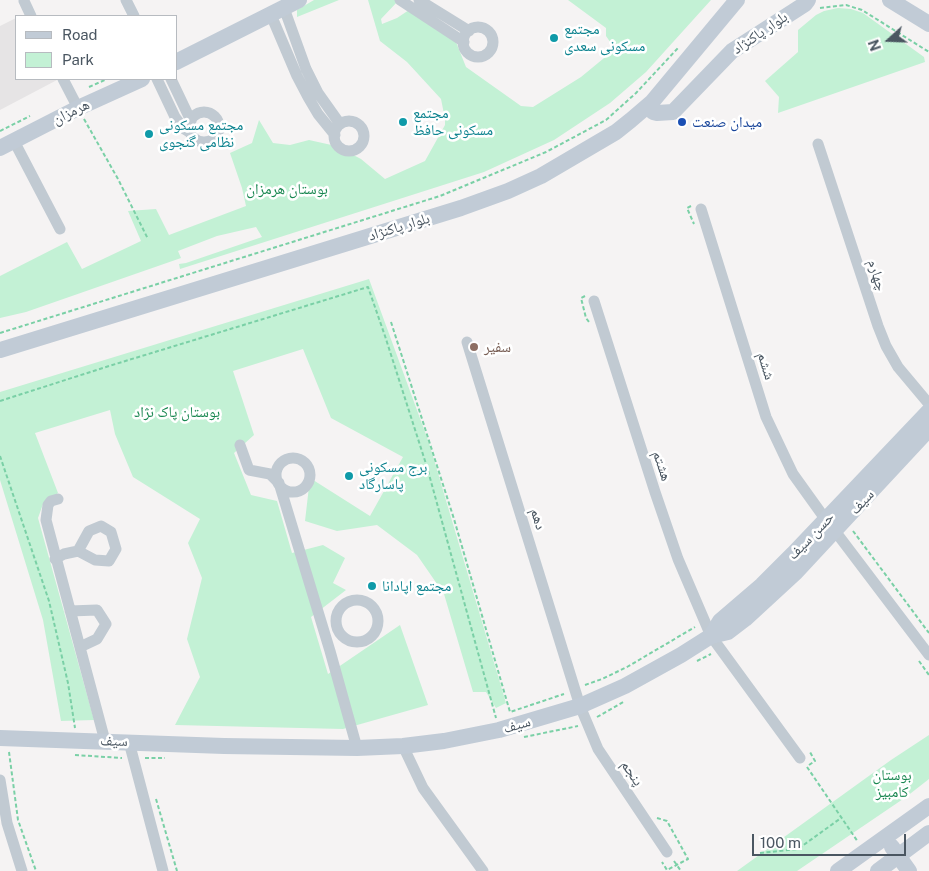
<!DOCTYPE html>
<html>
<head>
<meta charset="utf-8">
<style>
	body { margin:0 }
	#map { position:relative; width:929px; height:871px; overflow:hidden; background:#f5f3f3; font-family:"Public Sans",sans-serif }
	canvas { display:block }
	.legend { position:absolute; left:15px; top:15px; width:162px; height:65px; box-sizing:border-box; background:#fff; border:1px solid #b7bbc0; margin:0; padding:6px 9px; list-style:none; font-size:15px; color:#4a5661 }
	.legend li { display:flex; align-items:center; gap:10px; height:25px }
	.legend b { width:25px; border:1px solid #b7bbc0 }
	.north { position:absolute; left:864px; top:15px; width:50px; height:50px; -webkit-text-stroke:4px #fff; paint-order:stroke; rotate:250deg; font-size:14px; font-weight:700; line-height:20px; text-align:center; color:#4a5661 }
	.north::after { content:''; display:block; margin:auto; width:18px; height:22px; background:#4a5661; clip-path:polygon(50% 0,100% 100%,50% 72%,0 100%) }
	.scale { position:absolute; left:752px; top:834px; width:154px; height:22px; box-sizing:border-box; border:2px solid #4a5661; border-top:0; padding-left:6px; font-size:15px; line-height:18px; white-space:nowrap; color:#4a5661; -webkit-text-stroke:4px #fff; paint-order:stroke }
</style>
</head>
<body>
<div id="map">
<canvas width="929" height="871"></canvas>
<ul class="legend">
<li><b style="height:6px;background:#c1cbd6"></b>Road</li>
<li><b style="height:14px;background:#c3f1d5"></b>Park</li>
</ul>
<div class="north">N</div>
<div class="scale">100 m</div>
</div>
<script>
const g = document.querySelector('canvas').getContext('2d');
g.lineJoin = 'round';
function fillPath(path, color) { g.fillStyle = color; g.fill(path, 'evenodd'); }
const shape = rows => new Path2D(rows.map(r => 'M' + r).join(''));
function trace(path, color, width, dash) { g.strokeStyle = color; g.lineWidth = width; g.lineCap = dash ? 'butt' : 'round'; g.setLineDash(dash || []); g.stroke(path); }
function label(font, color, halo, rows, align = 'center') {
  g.font = font + ' "Public Sans","Noto Naskh Arabic",sans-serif'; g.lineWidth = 5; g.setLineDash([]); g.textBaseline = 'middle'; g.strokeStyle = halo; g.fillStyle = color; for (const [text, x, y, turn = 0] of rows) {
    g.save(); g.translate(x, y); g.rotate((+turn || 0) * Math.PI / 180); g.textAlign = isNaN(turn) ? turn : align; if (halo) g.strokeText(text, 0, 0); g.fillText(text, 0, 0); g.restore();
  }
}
fillPath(shape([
	[16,18,16,79,56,79,57,80,0,110,0,26]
]), '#e6e4e5');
fillPath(shape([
	[314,0,339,0,297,17,297,10],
	[368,0,399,0,381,19,382,24,397,18,412,8,454,37,466,67,521,106,533,107,581,77,615,49,606,36,606,28,568,0,711,0,646,72,610,103,554,140,484,172,180,269,179,264,186,263,262,237,256,227,217,236,178,251,181,258,26,312,0,318,0,276,67,242,82,269,141,241,128,211,156,209,169,235,246,206,242,188,230,153,252,143,259,120,273,143,290,145,309,140,336,146,361,159,385,179,425,161,445,125,445,119,441,99,407,62,380,41],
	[838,8,851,9,863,13,924,57,925,62,778,113,779,97,765,81,798,52,798,30,816,15,824,11],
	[369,279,429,443,506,703,496,708,486,692,473,692,444,594,417,555,377,525,337,531,305,521,310,478,370,516,403,457,331,418,303,349,233,371,254,435,234,453,251,495,277,501,292,553,323,545,345,558,333,583,346,590,311,617,328,674,400,625,428,705,343,729,175,725,200,677,187,639,202,578,188,543,200,519,133,477,115,434,110,410,35,433,58,493,43,504,38,518,94,720,61,721,43,620,0,480,0,392],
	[929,735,929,779,906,797,797,871,737,871,891,760]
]), '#c3f1d5');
trace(shape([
	[820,8,846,5,862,10,929,52],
	[89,87,107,79],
	[84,119,118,179,148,239],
	[0,131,30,116],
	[691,206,687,208,694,224],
	[585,296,581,298,586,318,589,322],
	[391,322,454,519,510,712,564,694],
	[0,333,440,196,546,152,606,120,636,93,678,48],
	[0,401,109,366,368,287,385,336,427,467,496,718],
	[0,456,49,601,68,683,75,728],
	[853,531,929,633],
	[697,661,711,654],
	[919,661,929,675],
	[585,685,602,679,627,667,695,627],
	[597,717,625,701],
	[524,737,578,726],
	[9,752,18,820,36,871],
	[75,755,122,758],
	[145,758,165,758],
	[809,765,815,761,810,752],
	[807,767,858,842],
	[156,799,177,871],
	[657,818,667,821,688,859,667,870,662,862],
	[760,853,798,849,841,818],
	[674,861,681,871]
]), '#7ad0a6', 2, [4, 2.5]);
trace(shape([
	[126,0,134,16],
	[400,0,464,42],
	[419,0,469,31],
	[24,1,31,16],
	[284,8,306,69,318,93,340,124],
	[271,15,297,76,308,97,318,114,335,135],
	'463 42a15 15 0 1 1 30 0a15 15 0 1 1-30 0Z',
	[63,79,78,108],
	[157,79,175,117,183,128,191,133],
	[171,79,191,121],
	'189 127a15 15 0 1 1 30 0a15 15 0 1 1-30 0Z',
	'334 136a15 15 0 1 1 30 0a15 15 0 1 1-30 0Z',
	[14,141,60,229],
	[818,144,878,326,886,346,898,367,929,404],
	[701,209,766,417,793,474,826,520],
	[594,301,655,492,678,559,711,636,800,758],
	[467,342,580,706,598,749,667,852],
	[240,445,249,470,270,474,279,483,330,651,357,748],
	'276 475a17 17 0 1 1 34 0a17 17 0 1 1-34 0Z',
	[58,499,51,501,48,505,46,520,105,741],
	[835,531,929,655],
	[55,559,64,554,78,551,95,560,109,561,116,549,111,532,101,526,89,531,78,551],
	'336 621a21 21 0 1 1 42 0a21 21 0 1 1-42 0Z',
	[70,611,97,610,106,624,97,639,80,647],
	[129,742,163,871],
	[403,746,423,788,483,871],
	[0,780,7,823,22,871]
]), '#c1cad2', 11);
trace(shape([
	[890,0,929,24],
	[176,62,299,0],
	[652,102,650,107,653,112,657,113,673,112,732,51,805,4,808,0],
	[0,148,78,108,142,79],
	[0,350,461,208,508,191,541,176,616,132,631,120,652,102,737,0],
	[711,636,720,621,762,585,793,554,929,411],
	[0,738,224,746,357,748,403,746,444,741,499,730,580,706,625,686,681,655,711,636,728,632,745,619,796,572,929,429],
	[892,847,909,871],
	[838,871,929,806],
	[878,871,929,833]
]), '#c1cbd6', 16);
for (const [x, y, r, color] of [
	[554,38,5,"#0f9aa8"],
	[403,122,5,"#0f9aa8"],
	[682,122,5,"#1a4fb4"],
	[149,134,5,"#0f9aa8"],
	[474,347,5,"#8d6e63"],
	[349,476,5,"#0f9aa8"],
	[372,586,5,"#0f9aa8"]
]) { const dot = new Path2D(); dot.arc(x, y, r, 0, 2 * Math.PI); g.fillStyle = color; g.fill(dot); trace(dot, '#fff', 2); }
label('15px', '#0d838f', '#fff', [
	["مجتمع",564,29],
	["مسکونی سعدی",564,46],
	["مجتمع",413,113],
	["مسکونی حافظ",413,130],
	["مجتمع مسکونی",159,125],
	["نظامی گنجوی",159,142],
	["برج مسکونی",359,467],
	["پاسارگاد",359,484],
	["مجتمع اپادانا",382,586]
], 'left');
label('15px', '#4a5661', '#fff', [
	["بلوار پاکنژاد",760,33,-34],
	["هرمزان",71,112,-26],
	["بلوار پاکنژاد",399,227,-17],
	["چهارم",877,275,72],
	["ششم",766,366,73],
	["هشتم",662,466,72],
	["سیف",862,502,-47],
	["دهم",538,519,73],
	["حسن سیف",811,536,-46],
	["سیف",517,725,-16],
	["سیف",114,741,2],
	["پنجم",632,773,56]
]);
label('15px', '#164399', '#fff', [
	["میدان صنعت",692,122]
], 'left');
label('15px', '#17864f', '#fff', [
	["بوستان هرمزان",287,189],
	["بوستان پاک نژاد",177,412],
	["بوستان",892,775],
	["کامبیز",892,792]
]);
label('15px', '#785e54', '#fff', [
	["سفیر",484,347]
], 'left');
</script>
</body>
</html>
